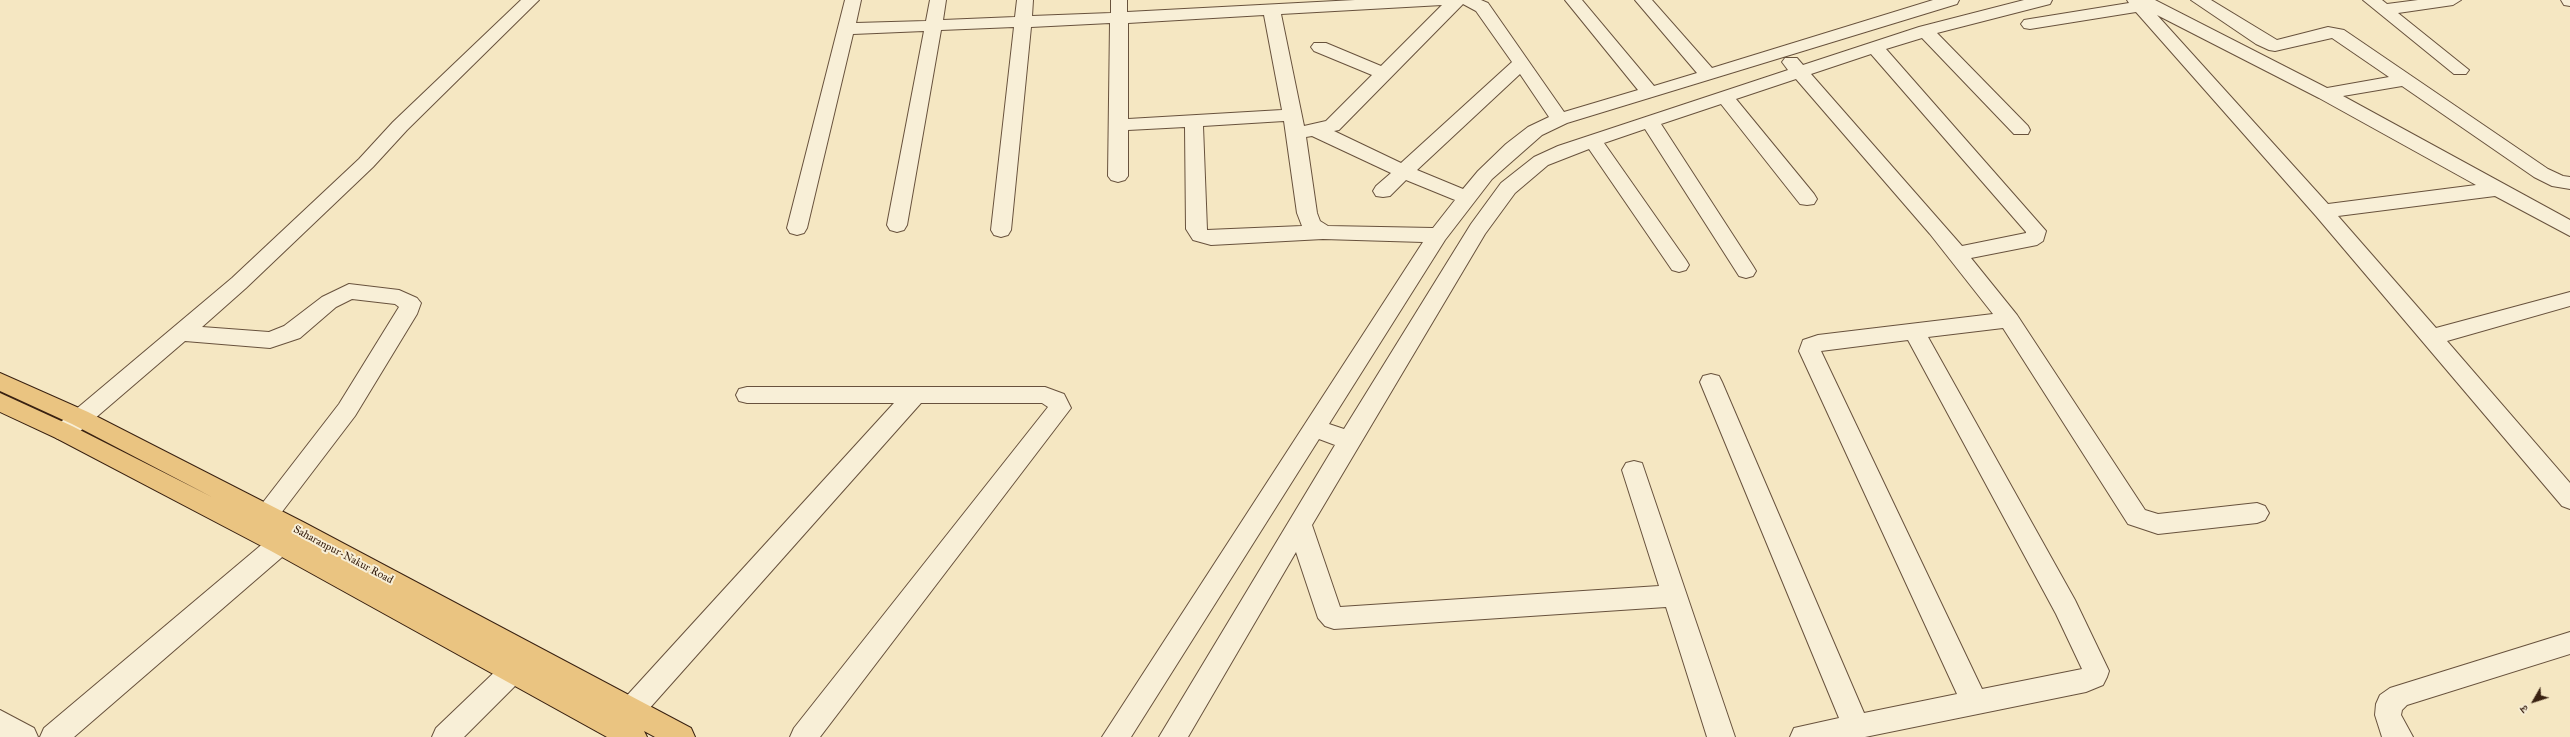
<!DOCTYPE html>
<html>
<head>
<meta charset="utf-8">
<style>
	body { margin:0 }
	#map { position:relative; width:2570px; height:737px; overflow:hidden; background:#f5e7c2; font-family:"IM FELL Great Primer","Noto Serif Devanagari",serif }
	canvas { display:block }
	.north { position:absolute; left:2514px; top:681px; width:40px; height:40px; -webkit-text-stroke:3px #f8efd7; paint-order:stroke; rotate:231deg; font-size:11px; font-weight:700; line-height:16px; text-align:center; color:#392111 }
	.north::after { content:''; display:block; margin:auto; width:14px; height:18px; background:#392111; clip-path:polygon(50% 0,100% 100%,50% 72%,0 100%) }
</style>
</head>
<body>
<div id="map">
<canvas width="2570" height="737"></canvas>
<div class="north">उ</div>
</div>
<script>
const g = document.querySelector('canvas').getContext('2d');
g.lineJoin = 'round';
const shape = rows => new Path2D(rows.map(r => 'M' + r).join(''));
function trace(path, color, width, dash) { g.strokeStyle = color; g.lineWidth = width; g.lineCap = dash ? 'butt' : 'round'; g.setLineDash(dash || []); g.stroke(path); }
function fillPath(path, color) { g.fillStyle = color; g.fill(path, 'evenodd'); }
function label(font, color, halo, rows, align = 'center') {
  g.font = font + ' "IM FELL Great Primer",serif'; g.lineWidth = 4; g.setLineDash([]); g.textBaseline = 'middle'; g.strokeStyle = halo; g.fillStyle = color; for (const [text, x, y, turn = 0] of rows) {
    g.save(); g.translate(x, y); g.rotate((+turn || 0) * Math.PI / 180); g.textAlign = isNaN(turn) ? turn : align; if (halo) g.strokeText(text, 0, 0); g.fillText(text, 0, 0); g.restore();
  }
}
const minor = shape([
	[521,0,539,0,407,130,373,167,246,288,202,327,269,332,284,326,322,297,349,284,399,290,417,298,421,303,417,314,355,416,275,521,266,524,257,521,254,514,339,404,399,307,395,304,352,299,336,307,300,338,270,348,185,341,72,438,64,441,56,438,53,432,56,426,232,278,359,159,393,122,521,0],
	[845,0,861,0,856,23,926,21,930,0,946,0,943,20,1015,17,1017,0,1033,0,1032,16,1111,13,1111,0,1127,0,1127,12,1355,0,1481,0,1488,3,1564,112,1638,90,1565,0,1582,0,1654,86,1697,73,1635,0,1652,0,1712,68,1933,0,1959,0,1957,4,1567,123,1542,135,1492,179,1445,240,1329,424,1344,429,1471,224,1501,183,1534,157,1558,146,1788,70,1782,62,1785,58,1797,58,1803,65,1919,27,2024,0,2052,0,2050,4,1937,33,2028,126,2030,130,2028,134,2014,134,1922,38,1886,49,2046,231,2043,241,2037,245,1971,258,2017,315,2145,510,2158,514,2257,503,2265,506,2269,513,2265,520,2257,523,2158,534,2128,524,2003,328,1928,337,2075,600,2109,671,2107,677,2103,685,2086,692,1865,737,1790,737,1794,728,1839,718,1700,382,1703,376,1711,374,1719,376,1722,382,1864,713,1957,694,1799,351,1803,340,1818,335,1993,314,1930,234,1796,79,1736,99,1814,194,1817,199,1814,204,1807,205,1800,204,1721,104,1661,124,1753,266,1756,271,1753,276,1746,278,1739,276,1645,129,1604,143,1686,260,1689,265,1686,270,1679,272,1672,270,1589,149,1548,165,1515,193,1485,234,1312,525,1340,607,1659,586,1622,470,1626,463,1634,461,1642,463,1735,737,1707,737,1666,607,1334,629,1325,626,1318,618,1296,552,1188,737,1159,737,1335,445,1319,439,1131,737,1102,737,1423,242,1323,239,1211,245,1193,240,1186,229,1185,127,1128,130,1128,176,1125,180,1118,182,1111,180,1108,176,1110,23,1031,27,1011,230,1008,235,1001,237,994,235,991,230,1014,27,941,30,907,225,904,230,897,232,890,230,887,225,924,31,853,34,807,228,804,233,797,235,790,233,787,228,845,0],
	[1463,4,1476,11,1512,62,1401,163,1334,131,1339,130,1463,4],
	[1442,5,1381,66,1326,43,1314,43,1311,47,1314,51,1372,75,1326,121,1304,126,1281,14,1442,5],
	[1264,15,1282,110,1128,119,1128,23,1264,15],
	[1871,54,2026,232,2026,233,1962,246,1811,74,1871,54],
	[1520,74,1549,117,1528,127,1506,144,1478,171,1463,189,1417,170,1520,74],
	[1284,121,1297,213,1302,226,1207,230,1203,126,1284,121],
	[1312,136,1391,173,1376,186,1373,191,1376,196,1383,197,1390,196,1406,180,1455,200,1433,228,1328,226,1320,221,1317,213,1306,137,1312,136],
	[1908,340,2056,614,2082,669,1982,689,1821,351,1908,340],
	[2127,0,2155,0,2327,88,2389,77,2332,38,2275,51,2269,50,2256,44,2191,0,2211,0,2277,40,2328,27,2344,30,2548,169,2563,176,2570,177,2570,189,2552,186,2534,177,2402,86,2343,96,2570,220,2570,236,2495,196,2338,216,2436,328,2570,292,2570,306,2447,341,2570,483,2570,509,2562,506,2316,216,2136,12,2030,29,2024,28,2021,24,2024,20,2030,19,2129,3,2127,0],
	[2157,15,2319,98,2476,185,2328,204,2157,15],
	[2363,0,2382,0,2387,4,2418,0,2461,0,2453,5,2398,13,2469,70,2466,74,2454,74,2363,0],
	[2561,0,2570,0,2570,6,2564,5,2561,0],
	[747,387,1045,387,1064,394,1071,408,820,737,790,737,794,728,1048,407,1042,403,921,403,640,719,631,722,622,719,618,710,622,701,894,403,747,403,739,401,736,395,739,389,747,387],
	[294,522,303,525,306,532,303,539,74,737,40,737,44,728,285,525,294,522],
	[2570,632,2570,654,2407,705,2402,710,2401,715,2413,737,2382,737,2375,715,2376,704,2380,695,2390,688,2570,632],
	[513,659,522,663,526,671,522,679,464,737,432,737,436,728,504,663,513,659],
	[0,710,34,728,38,737,0,737,0,710]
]);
const major = shape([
	[0,373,88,412,305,523,691,728,695,737,655,737,644,731,647,737,607,737,271,551,56,438,0,412,0,393,72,426,212,497,72,424,0,391,0,373]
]);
trace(minor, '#68523d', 2);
trace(major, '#392111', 2);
fillPath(minor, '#f8efd7');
fillPath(major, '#eac481');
label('11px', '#392111', '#f8efd7', [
	["Saharanpur-Nakur Road",343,555,28]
]);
</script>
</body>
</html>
